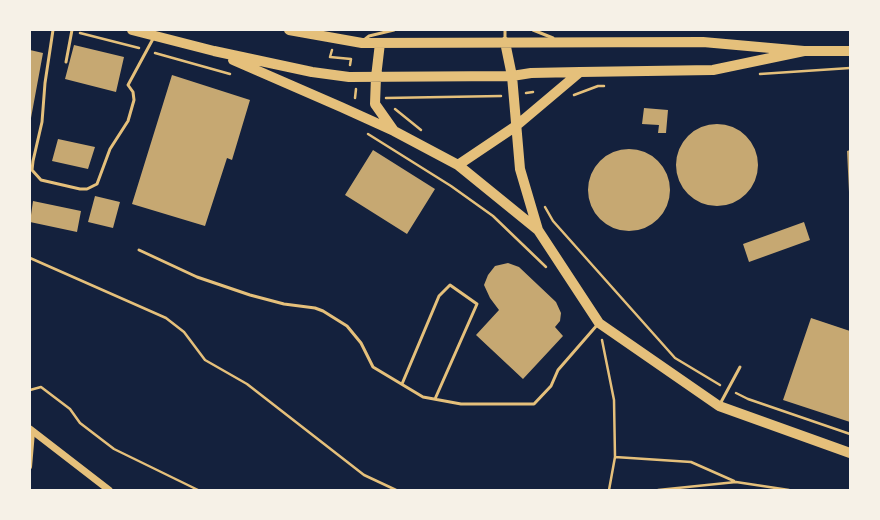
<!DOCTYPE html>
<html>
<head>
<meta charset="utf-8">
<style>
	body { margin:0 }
	#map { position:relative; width:880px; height:520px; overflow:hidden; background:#14213d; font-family:Jost,sans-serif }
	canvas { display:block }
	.frame { position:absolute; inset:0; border:31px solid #f6f1e7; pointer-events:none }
</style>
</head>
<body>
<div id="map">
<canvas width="880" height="520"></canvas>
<div class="frame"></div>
</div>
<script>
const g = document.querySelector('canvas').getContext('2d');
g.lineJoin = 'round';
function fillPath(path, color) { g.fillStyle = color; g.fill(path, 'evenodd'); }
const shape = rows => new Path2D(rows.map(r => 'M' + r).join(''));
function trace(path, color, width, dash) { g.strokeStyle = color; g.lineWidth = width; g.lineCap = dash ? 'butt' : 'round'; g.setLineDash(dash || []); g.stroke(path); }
fillPath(shape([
	[74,45,124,57,116,92,65,79],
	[30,50,43,53,31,118,30,118],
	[172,75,250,100,232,160,227,158,205,226,132,204],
	[644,108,668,110,666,133,658,133,659,125,642,124],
	'676 165a41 41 0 1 1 82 0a41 41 0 1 1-82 0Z',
	[58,139,95,147,88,169,52,161],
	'588 190a41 41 0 1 1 82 0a41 41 0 1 1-82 0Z',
	[373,150,435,189,407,234,345,195],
	[850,150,850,192,849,192,847,151],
	[95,196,120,202,113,228,88,222],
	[33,201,81,211,77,232,30,222],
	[804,222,810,240,749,262,743,244],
	[508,263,519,267,556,302,561,313,560,321,555,327,563,336,523,379,476,335,499,310,490,298,484,285,488,275,495,266],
	[811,318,850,331,850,422,783,400]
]), '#c6a872');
trace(shape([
	[80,33,139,48],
	[332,50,330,57,351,59,350,65],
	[155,53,230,74],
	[760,74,850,68],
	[526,93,533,92],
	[574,95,598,86,604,86],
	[355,98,356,89],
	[386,98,501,96],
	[395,109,421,130],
	[368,134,451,186,493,216,546,267],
	[545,207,553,221,675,358,720,385],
	[30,258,166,318,184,332,205,360,247,384,364,475,396,490],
	[602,340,614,400,615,457,609,490],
	[30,390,41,387,70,409,80,423,114,449,198,490],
	[736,393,748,399,850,434],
	[615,457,691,462,734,481],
	[658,490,736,482,789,490]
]), '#e5c07b', 2.5);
trace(shape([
	[53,30,45,83,42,122,33,161,32,170,41,180,80,189,87,189,97,184,110,149,128,121,134,100,133,92,128,85,154,37],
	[533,30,553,38],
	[364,40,369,36,394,30],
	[505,40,505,30],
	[66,62,72,30],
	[139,250,197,277,250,295,284,304,315,308,323,311,347,326,361,343,373,367,423,397,461,404,534,404,551,386,558,370,598,324],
	[402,384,439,296,450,285,477,304,435,399],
	[720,404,740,367]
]), '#e5c07b', 3);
trace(shape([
	[30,467,33,432]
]), '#e5c07b', 4);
trace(shape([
	[30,429,109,490]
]), '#e5c07b', 7);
trace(shape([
	[132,30,214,51,312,72,349,77,512,76,531,73,580,72,713,70,804,51],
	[289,30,362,43,703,42,804,51,850,51],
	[505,42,512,76,520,169,538,230,599,323,719,406,850,453],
	[380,43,376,77,375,104,394,131],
	[233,60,341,107,394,131,458,165,538,230],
	[458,165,516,126,580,72]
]), '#e5c07b', 10);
</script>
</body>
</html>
